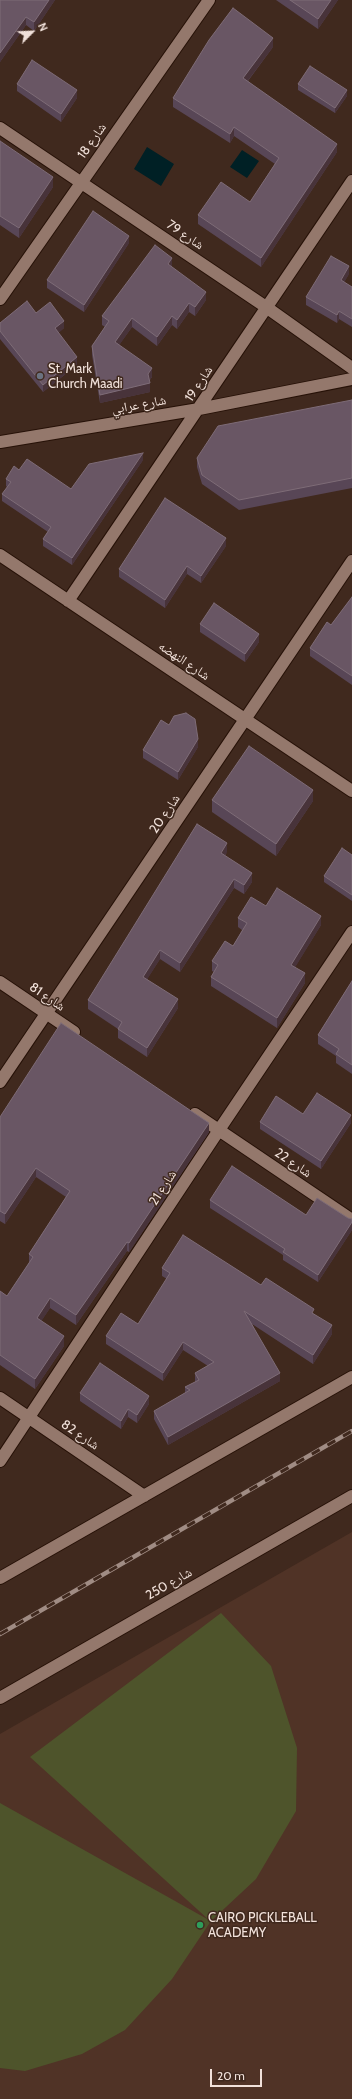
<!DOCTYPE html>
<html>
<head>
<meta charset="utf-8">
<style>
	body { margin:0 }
	#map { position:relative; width:352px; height:2099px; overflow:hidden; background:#40291e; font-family:Cabin,sans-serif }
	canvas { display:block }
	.north { position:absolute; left:12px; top:12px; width:40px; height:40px; -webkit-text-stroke:3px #40291e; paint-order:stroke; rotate:66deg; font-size:11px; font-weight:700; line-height:16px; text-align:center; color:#f1e1da }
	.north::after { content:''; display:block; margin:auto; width:14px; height:18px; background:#f1e1da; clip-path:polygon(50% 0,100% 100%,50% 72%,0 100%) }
	.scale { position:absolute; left:210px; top:2069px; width:52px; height:18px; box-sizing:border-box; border:2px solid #f1e1da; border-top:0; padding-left:5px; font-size:12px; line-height:14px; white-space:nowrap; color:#f1e1da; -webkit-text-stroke:3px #40291e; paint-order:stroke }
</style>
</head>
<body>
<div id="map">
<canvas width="352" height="2099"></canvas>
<div class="north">N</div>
<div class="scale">20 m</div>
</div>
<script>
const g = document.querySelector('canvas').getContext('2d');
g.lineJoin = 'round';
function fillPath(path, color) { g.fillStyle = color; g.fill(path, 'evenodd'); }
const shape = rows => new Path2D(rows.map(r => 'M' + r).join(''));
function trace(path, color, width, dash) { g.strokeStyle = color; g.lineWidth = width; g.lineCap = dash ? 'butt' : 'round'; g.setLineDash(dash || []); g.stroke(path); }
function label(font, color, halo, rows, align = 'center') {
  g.font = font + ' Cabin,"Noto Naskh Arabic",sans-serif'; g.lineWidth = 3; g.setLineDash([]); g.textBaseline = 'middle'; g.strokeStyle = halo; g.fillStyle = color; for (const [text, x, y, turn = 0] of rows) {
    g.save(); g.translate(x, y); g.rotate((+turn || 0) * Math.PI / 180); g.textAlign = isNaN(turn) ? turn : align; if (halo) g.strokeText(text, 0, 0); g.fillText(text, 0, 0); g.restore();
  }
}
fillPath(shape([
	[352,1532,352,2099,0,2099,0,1734]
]), '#503326');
fillPath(shape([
	[221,1613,271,1666,297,1748,296,1811,256,1879,211,1921,172,1979,125,2030,82,2054,25,2071,0,2068,0,1803,209,1920,30,1757]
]), '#4e542b');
fillPath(shape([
	[147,147,174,164,161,186,134,169],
	[242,150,259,161,247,178,230,167]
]), '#002025');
const minor = shape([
	[0,128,266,307,352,368],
	[0,299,209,0],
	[0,442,199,409,352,379],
	[0,555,352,791],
	[68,601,352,181],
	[0,982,74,1032],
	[0,1082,352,561],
	[195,1114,352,1220],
	[0,1398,144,1496],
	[0,1461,219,1130,352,932],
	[0,1578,352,1377],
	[0,1698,352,1496]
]);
trace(minor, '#261107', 14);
trace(minor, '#94786c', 12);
const rail = shape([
	[0,1634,352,1431]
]);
trace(rail, '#a08c84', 4.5);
trace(rail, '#40291e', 3, [9]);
fillPath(shape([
	[0,0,55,0,34,31,26,25,0,62],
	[276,0,338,0,318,29],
	[273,47,248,81,337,152,261,267,198,224,198,215,250,202,275,164,234,136,230,143,173,107,173,98],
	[17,84,77,98,61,122,17,91],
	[298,84,347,96,335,113,298,90],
	[0,141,53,187,19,238,0,225],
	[129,243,84,312,47,288,47,280],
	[172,267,206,300,195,316,189,312,177,329,172,325,157,346,132,327,119,345,152,377,149,381,150,392,100,403,92,355,92,346,105,327,102,325,102,316],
	[349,274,344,282,352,287,352,327,339,319,337,323,306,305,306,297],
	[36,313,64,328,58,333,77,365,43,392,0,339,0,323],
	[352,400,352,488,239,510,202,484,197,467,197,458],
	[143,460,72,565,43,546,43,539,48,532,2,501,2,494,7,487,6,486,6,479,19,470,71,489],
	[226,546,201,583,187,574,165,608,119,577,119,569],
	[352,597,352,685,310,656,310,648,331,625],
	[200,624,259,642,245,662,200,632],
	[198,747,178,780,143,758,143,750],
	[212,800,313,801,276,856,212,812],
	[227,852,225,856,252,882,244,894,234,888,180,972,160,959,147,979,178,1008,147,1057,118,1038,118,1029,88,1009,88,1000],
	[352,855,352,901,324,882,324,876],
	[266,906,321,925,295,967,305,983,277,1028,211,986,211,977,214,972,212,971,212,961,233,946,242,930,238,927,238,918],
	[352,981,352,1074,336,1063,336,1056,318,1044,318,1035],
	[0,1117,209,1132,129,1252,127,1251,76,1325,50,1308,41,1321,64,1346,35,1389,0,1365,0,1291,7,1296,29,1263,29,1254,66,1197,36,1177,5,1224,0,1221],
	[260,1122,351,1123,321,1169,260,1129],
	[210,1200,306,1215,352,1219,352,1230,318,1282,283,1260,283,1255,210,1208],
	[162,1268,261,1285,314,1314,332,1334,313,1364,252,1324,280,1381,168,1445,154,1419,154,1411,185,1393,185,1387,195,1382,195,1373,208,1366,183,1350,163,1381,106,1344,106,1336,138,1324,167,1279,162,1276],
	[80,1393,149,1404,137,1423,128,1417,121,1429,80,1401]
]), '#584656');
fillPath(shape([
	[49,0,55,0,34,31,34,22],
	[331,0,338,0,318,29,318,19],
	[26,17,26,25,0,62,0,53],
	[273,38,273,47,243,87,243,78],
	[77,90,77,98,61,122,61,114],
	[347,90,347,96,335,113,335,108],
	[234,127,234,136,230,143,230,134],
	[337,144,337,152,261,267,261,258],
	[53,177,53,187,19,238,19,228],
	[129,236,129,243,84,312,84,305],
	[172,258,172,267,168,264],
	[349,266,349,274,341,288,341,280],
	[206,292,206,300,195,316,195,307],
	[189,303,189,312,177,329,177,320],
	[339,311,339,319,337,323,337,315],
	[172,316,172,325,157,346,157,337],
	[132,318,132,327,115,351,115,342],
	[64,321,64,328,55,336,55,328],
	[77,357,77,365,43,392,43,385],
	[152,368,152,377,148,383,148,374],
	[150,383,150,392,100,403,100,395],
	[143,453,143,460,72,565,72,558],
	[226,538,226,546,201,583,201,576],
	[187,566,187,574,165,608,165,600],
	[259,634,259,642,245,662,245,654],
	[198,739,198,747,178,780,178,772],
	[313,790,313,801,276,856,276,844],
	[227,843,227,852,221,862,221,853],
	[252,873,252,882,244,894,244,885],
	[234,879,234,888,180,972,180,963],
	[321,916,321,925,291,974,291,965],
	[160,950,160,959,143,986,143,977],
	[305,973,305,983,277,1028,277,1018],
	[178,999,178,1008,147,1057,147,1048],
	[351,1115,351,1123,321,1169,321,1161],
	[209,1123,209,1132,129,1252,129,1243],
	[36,1168,36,1177,5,1224,5,1214],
	[352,1222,352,1230,318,1282,318,1275],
	[127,1242,127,1251,76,1325,76,1315],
	[50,1298,50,1308,37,1328,37,1318],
	[332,1325,332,1334,313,1364,313,1355],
	[64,1336,64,1346,35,1389,35,1379],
	[183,1342,183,1350,163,1381,163,1373],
	[280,1373,280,1381,168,1445,168,1437],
	[149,1396,149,1404,137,1423,137,1415],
	[128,1409,128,1417,121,1429,121,1421]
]), '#48333a');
const building = shape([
	[0,0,49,0,34,22,26,17,0,53,0,0],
	[290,0,331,0,318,19,290,0],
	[233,8,273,38,243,78,337,144,261,258,198,215,221,182,250,202,279,158,234,127,230,134,173,98,209,40,233,8],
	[32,60,77,90,61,114,17,84,32,60],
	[310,66,347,90,335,108,298,84,310,66],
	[0,141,53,177,19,228,0,216,0,141],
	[93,211,129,236,84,305,47,280,93,211],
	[155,245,172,258,168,264,206,292,195,307,189,303,177,320,172,316,157,337,132,318,115,342,152,368,148,374,150,383,100,395,92,346,109,321,102,316,155,245],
	[331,256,349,266,341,280,352,287,352,319,339,311,337,315,306,297,331,256],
	[27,301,36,313,50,302,64,321,55,328,77,357,43,385,0,331,0,323,27,301],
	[352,400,352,478,239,500,202,475,197,458,218,426,352,400],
	[143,453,72,558,43,539,51,527,2,494,11,482,6,479,14,466,19,470,27,459,71,489,89,464,143,453],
	[165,498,226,538,201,576,187,566,165,600,119,569,165,498],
	[352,597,352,676,310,648,327,622,331,625,352,597],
	[214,603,259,634,245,654,200,624,214,603],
	[186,713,195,719,198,739,178,772,143,750,161,720,169,725,174,716,186,713],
	[249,746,313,790,276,844,212,800,249,746],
	[197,824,227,843,221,853,252,873,244,885,234,879,180,963,160,950,143,977,178,999,147,1048,118,1029,122,1022,88,1000,197,824],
	[342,848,352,855,352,895,324,876,342,848],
	[277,888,321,916,291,965,305,973,277,1018,211,977,218,965,212,961,225,941,233,946,247,923,238,918,251,897,266,906,277,888],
	[352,981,352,1065,336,1054,339,1049,318,1035,352,981],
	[61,1023,209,1123,129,1243,127,1242,76,1315,50,1298,37,1318,64,1336,35,1379,0,1355,0,1291,7,1296,33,1257,29,1254,70,1191,36,1168,5,1214,0,1211,0,1117,61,1023],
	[317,1093,351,1115,321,1161,260,1122,276,1096,303,1114,317,1093],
	[232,1166,306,1215,317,1198,348,1218,352,1219,352,1222,318,1275,283,1252,285,1249,210,1200,232,1166],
	[183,1235,261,1285,266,1278,314,1309,312,1313,332,1325,313,1355,244,1311,280,1373,168,1437,154,1411,190,1390,185,1387,199,1380,195,1373,214,1362,183,1342,163,1373,106,1336,121,1313,138,1324,170,1273,162,1268,183,1235],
	[100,1363,149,1396,137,1415,128,1409,121,1421,80,1393,100,1363]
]);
fillPath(building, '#695664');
trace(building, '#7e6c77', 1);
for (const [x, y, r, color] of [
	[40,376,4,"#6b7280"],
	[200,1925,4,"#2e9e5b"]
]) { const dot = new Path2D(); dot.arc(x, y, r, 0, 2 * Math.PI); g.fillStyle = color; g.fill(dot); trace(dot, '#40291e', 1.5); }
label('13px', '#f1e1da', '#40291e', [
	["شارع 18",92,141,-55],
	["شارع 79",185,235,34],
	["شارع 19",199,384,-57],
	["شارع عرابي",139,405,-10],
	["شارع النهضه",184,661,34],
	["شارع 20",165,814,-56],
	["شارع 81",47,997,34],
	["شارع 22",293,1163,34],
	["شارع 21",163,1188,-57],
	["شارع 82",80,1435,34],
	["شارع 250",169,1584,-30]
]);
label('13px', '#f1e1da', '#40291e', [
	["St. Mark",48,369],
	["Church Maadi",48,384],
	["CAIRO PICKLEBALL",208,1918],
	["ACADEMY",208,1933]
], 'left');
</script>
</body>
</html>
